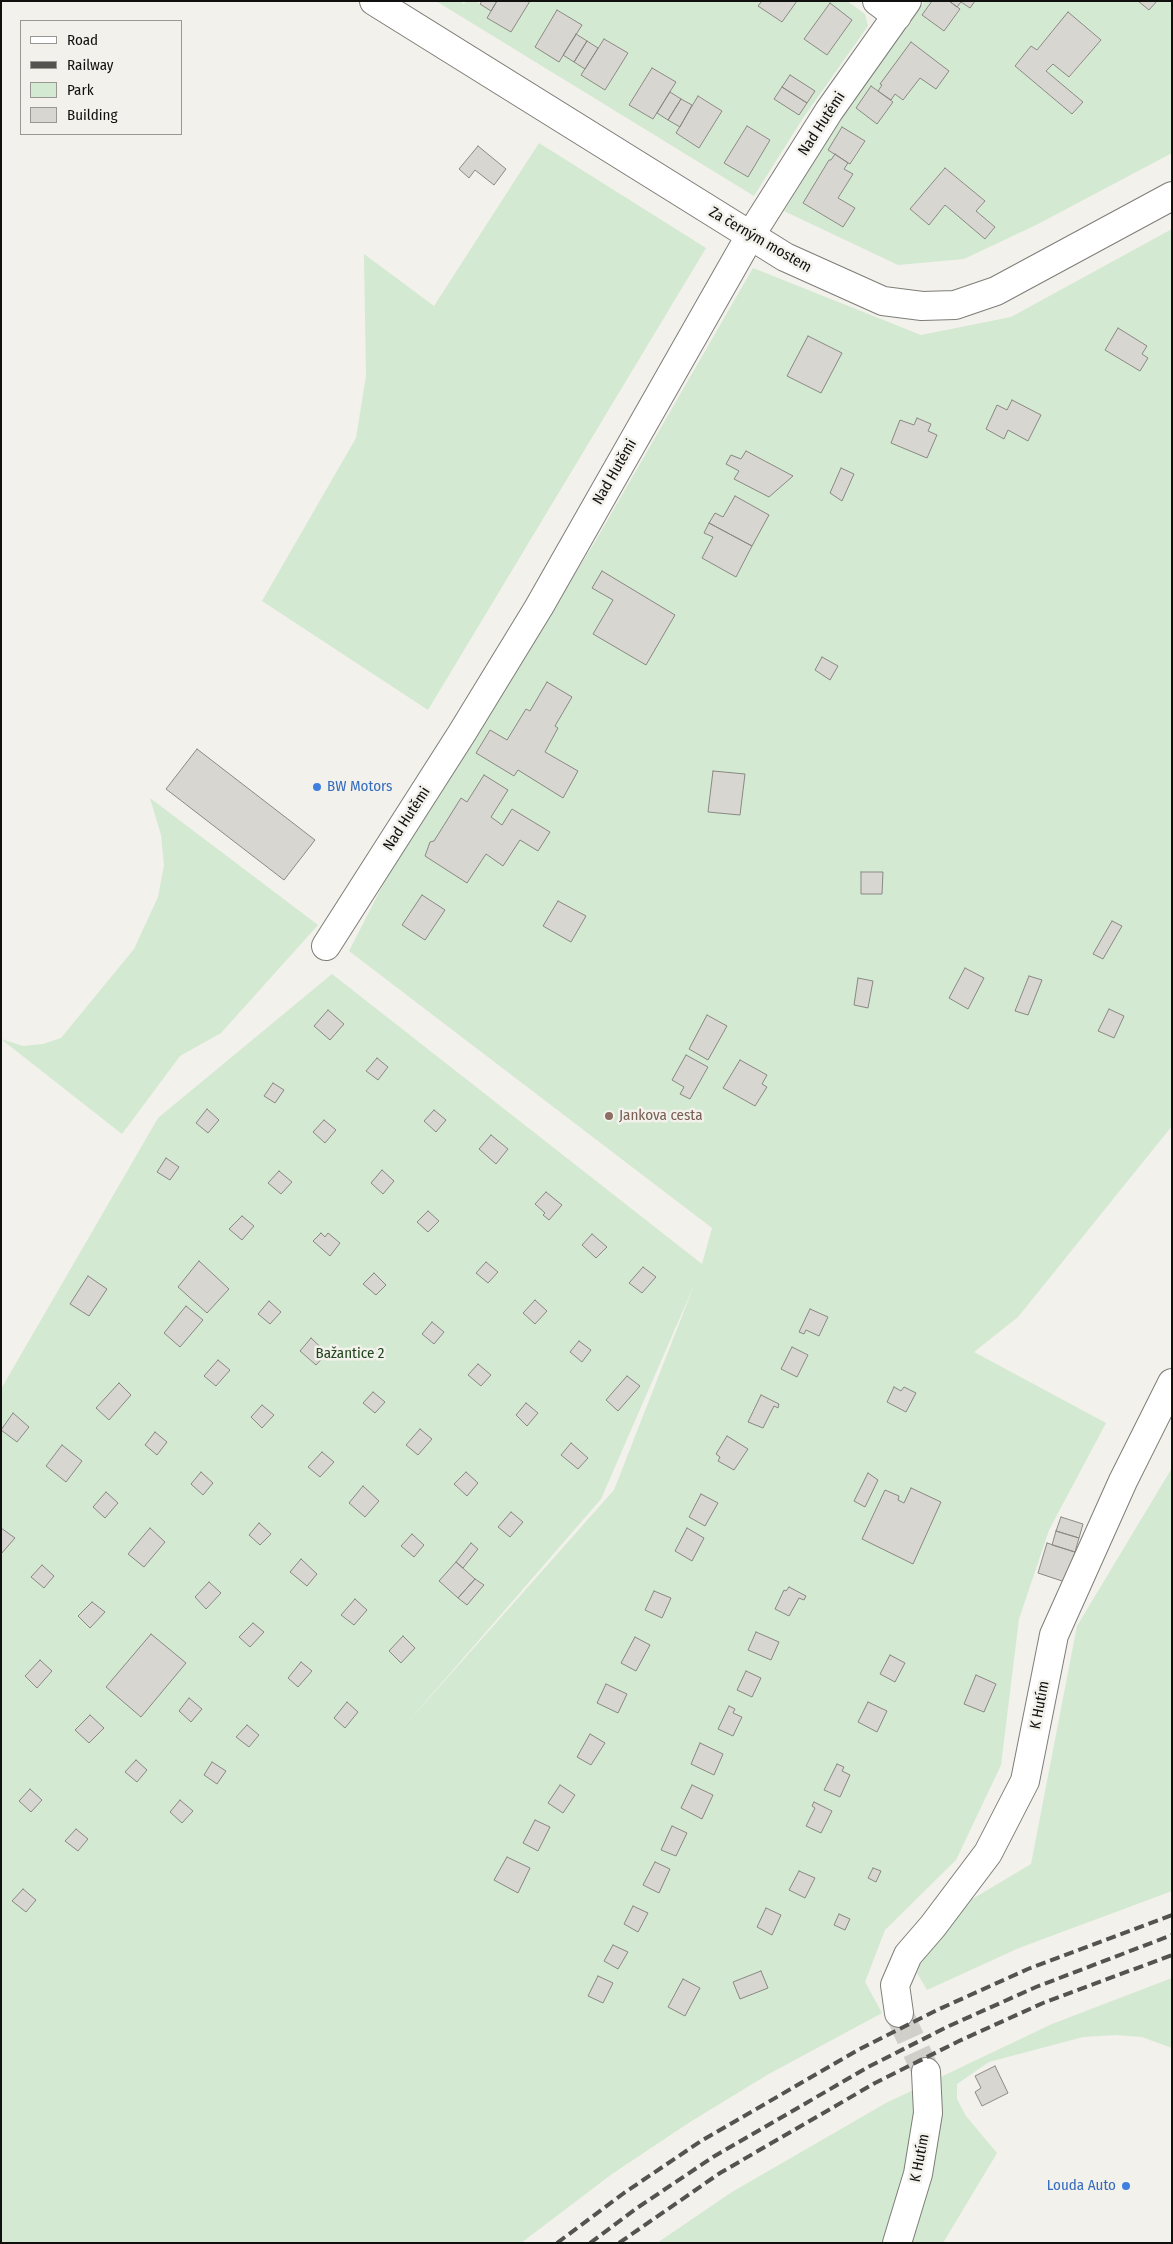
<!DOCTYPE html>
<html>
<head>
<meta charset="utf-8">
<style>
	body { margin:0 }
	#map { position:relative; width:1173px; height:2244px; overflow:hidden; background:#f2f1eb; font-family:"Fira Sans Condensed",sans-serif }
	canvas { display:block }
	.frame { position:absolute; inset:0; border:2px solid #10100e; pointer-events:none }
	.legend { position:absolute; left:20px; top:20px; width:162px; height:115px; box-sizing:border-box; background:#f2f1eb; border:1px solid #989793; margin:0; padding:6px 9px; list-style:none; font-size:15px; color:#10100e }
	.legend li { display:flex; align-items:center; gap:10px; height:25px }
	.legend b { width:25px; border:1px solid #989793 }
</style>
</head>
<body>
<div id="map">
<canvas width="1173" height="2244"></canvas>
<div class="frame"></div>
<ul class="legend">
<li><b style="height:6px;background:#fff"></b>Road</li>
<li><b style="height:6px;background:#545350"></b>Railway</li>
<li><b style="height:14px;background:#d3e9d1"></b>Park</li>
<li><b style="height:14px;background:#d8d6d1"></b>Building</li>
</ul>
</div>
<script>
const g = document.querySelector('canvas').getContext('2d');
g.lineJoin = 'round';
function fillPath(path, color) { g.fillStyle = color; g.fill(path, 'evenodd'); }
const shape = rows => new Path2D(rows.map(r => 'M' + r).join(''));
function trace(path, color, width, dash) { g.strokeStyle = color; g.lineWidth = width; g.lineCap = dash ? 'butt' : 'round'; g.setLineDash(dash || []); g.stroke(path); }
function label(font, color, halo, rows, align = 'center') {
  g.font = font + ' "Fira Sans Condensed",sans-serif'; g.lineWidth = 5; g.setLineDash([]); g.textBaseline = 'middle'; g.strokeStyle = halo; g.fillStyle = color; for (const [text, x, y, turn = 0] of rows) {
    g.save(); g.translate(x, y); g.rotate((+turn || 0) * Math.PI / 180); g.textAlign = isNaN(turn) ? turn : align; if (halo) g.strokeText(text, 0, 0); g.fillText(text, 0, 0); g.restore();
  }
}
fillPath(shape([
	[436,1,460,1,464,4,466,1,475,1,491,11,487,18,511,32,530,1,762,1,759,6,781,22,797,1,847,1,865,14,868,26,803,118,754,196],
	[829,4,852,20,827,55,805,38],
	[558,10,581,25,576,34,598,48,604,39,628,53,605,90,581,75,585,69,563,55,559,61,535,47],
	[652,68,676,82,670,92,681,99,692,105,699,96,722,111,699,148,676,134,680,127,657,113,653,119,629,105],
	[747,126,770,140,748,177,724,163],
	[925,1,932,1,922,15,944,31,960,10,957,7,961,2,970,8,975,1,1138,1,1149,10,1157,1,1172,1,1172,153,1036,225,964,259,898,265,784,211,843,115],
	[1068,13,1101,40,1070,77,1053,64,1046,71,1083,102,1072,114,1015,66,1031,46,1037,50],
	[911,42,933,59,903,100,895,94,891,100,893,102,877,123,856,108,871,86,878,91],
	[842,128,865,142,851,164,848,163,844,169,853,174,838,198,855,208,843,227,803,203,829,160,831,160,835,154,828,150],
	[945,168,985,201,976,211,995,227,986,238,945,205,929,225,910,209],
	[539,143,706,248,428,710,262,601,356,438,366,376,364,254,434,306],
	[1172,229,1172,1126,1018,1317,974,1352,1106,1423,1049,1530,1019,1619,1001,1765,956,1860,885,1930,865,1982,882,2013,767,2075,690,2122,612,2174,521,2243,1,2243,1,1389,158,1118,332,974,702,1264,712,1228,349,951,389,873,596,540,753,268,921,335,1011,317],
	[695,1283,614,1490,401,1730,601,1499],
	[150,798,318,925,221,1033,180,1056,122,1134,1,1039,23,1046,43,1044,61,1038,134,949,158,897,164,865,161,835],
	[1172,1468,1172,1891,1019,1948,927,1990,917,1973,926,1951,969,1901,1031,1864,1077,1626],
	[1172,1978,1172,2048,1142,2037,1116,2035,1083,2037,989,2062,957,2084,957,2099,966,2116,997,2153,943,2243,657,2243,732,2192,886,2103,1052,2024]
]), '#d3e9d1');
const building = shape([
	[482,1,497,1,491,11,480,4,482,1],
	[497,1,530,1,511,32,487,18,497,1],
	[762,1,797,1,782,22,758,6,762,1],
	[932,1,949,1,960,9,944,31,922,15,932,1],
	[949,1,975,1,970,8,961,2,957,7,949,1],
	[1138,1,1157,1,1149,10,1138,1],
	[830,3,852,20,827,55,804,39,830,3],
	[557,10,582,25,559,62,535,47,557,10],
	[1068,12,1101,40,1069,77,1053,64,1046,71,1083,102,1072,114,1015,66,1031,46,1037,50,1068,12],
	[576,34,587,41,574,62,563,55,576,34],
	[604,39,628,53,605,90,581,75,604,39],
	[587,41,598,48,585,69,574,62,587,41],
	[911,42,949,71,936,89,920,78,903,100,895,94,891,100,878,91,882,85,880,84,911,42],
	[652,68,676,82,653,119,629,105,652,68],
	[790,75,815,91,807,103,782,87,790,75],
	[871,86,893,102,877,124,856,108,871,86],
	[782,87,807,103,799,115,774,99,782,87],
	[670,92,681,99,668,120,657,113,670,92],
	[698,96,722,111,699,148,676,133,698,96],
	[681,99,692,105,680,127,668,120,681,99],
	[747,126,770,140,748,177,724,163,747,126],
	[842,127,865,141,850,164,828,150,842,127],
	[478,146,506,169,494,185,475,170,469,178,459,169,478,146],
	[835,154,848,163,844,169,853,174,838,198,855,208,843,227,803,203,829,160,831,160,835,154],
	[945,168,985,201,976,211,995,227,985,239,945,205,929,225,910,209,945,168],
	[1118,328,1147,346,1142,354,1148,358,1140,371,1105,350,1118,328],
	[808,336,842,353,821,393,787,376,808,336],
	[1012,400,1041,415,1028,441,1008,430,1004,439,986,429,997,405,1007,410,1012,400],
	[917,418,931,424,928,431,937,435,927,458,891,443,900,420,914,425,917,418],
	[746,451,793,476,769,497,734,479,739,471,726,464,731,455,741,459,746,451],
	[841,468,854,474,842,501,830,493,841,468],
	[735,496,769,515,752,546,709,523,715,513,723,517,735,496],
	[709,523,752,546,736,577,702,558,713,537,704,533,709,523],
	[602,571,675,615,646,665,593,634,613,600,592,588,602,571],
	[822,657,838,666,830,680,815,670,822,657],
	[547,682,572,697,555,726,558,728,545,752,578,771,563,798,518,770,514,776,476,753,490,730,507,740,526,709,530,711,547,682],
	[197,749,315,840,284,880,166,789,197,749],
	[713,771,745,774,740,815,708,812,713,771],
	[484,775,508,790,491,817,502,825,512,809,550,832,538,851,520,840,503,866,486,854,467,883,425,856,430,842,434,841,461,798,467,802,484,775],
	[861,872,883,872,882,894,861,894,861,872],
	[422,895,445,910,425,940,402,925,422,895],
	[558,901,586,916,571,942,543,926,558,901],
	[1112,921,1122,926,1103,959,1093,954,1112,921],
	[965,968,984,978,968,1009,949,998,965,968],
	[1029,976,1042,980,1028,1015,1015,1011,1029,976],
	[858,978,873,981,868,1008,854,1005,858,978],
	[1109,1009,1124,1016,1114,1038,1098,1031,1109,1009],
	[328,1010,344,1024,330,1040,314,1026,328,1010],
	[707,1015,727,1026,708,1060,689,1049,707,1015],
	[686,1055,708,1067,690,1099,680,1094,684,1087,672,1080,686,1055],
	[377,1058,388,1067,378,1080,366,1071,377,1058],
	[740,1060,767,1075,762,1084,767,1087,755,1106,723,1088,740,1060],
	[273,1083,284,1090,275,1103,264,1096,273,1083],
	[207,1109,219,1120,208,1133,196,1123,207,1109],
	[434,1110,446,1120,436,1132,424,1121,434,1110],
	[324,1120,336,1130,325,1143,313,1132,324,1120],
	[491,1135,508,1149,496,1164,479,1149,491,1135],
	[166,1158,179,1167,170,1180,157,1172,166,1158],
	[382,1170,394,1181,383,1194,371,1183,382,1170],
	[279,1171,292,1182,281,1194,268,1183,279,1171],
	[546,1192,562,1205,549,1220,543,1215,545,1213,535,1204,546,1192],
	[428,1211,439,1221,428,1232,417,1222,428,1211],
	[242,1216,254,1226,242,1240,229,1229,242,1216],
	[321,1233,325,1237,328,1233,340,1243,330,1256,313,1241,321,1233],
	[592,1234,607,1247,596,1258,582,1245,592,1234],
	[199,1261,229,1289,207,1313,178,1287,199,1261],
	[486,1262,498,1272,488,1283,476,1273,486,1262],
	[643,1267,656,1277,642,1293,629,1283,643,1267],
	[374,1273,386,1285,376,1295,363,1284,374,1273],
	[88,1276,107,1289,89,1316,70,1304,88,1276],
	[535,1300,547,1311,535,1324,523,1313,535,1300],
	[269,1301,281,1312,270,1324,258,1314,269,1301],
	[186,1306,203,1320,180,1347,164,1333,186,1306],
	[810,1309,828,1317,819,1336,806,1330,804,1334,799,1332,810,1309],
	[432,1322,444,1332,434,1344,422,1334,432,1322],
	[311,1338,327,1353,316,1365,300,1351,311,1338],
	[579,1341,591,1350,582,1362,570,1352,579,1341],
	[792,1347,808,1355,797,1377,781,1369,792,1347],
	[218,1360,230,1370,216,1386,204,1376,218,1360],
	[478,1364,491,1375,481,1386,468,1375,478,1364],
	[627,1376,640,1386,618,1411,606,1400,627,1376],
	[119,1383,131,1395,109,1420,96,1408,119,1383],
	[894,1387,901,1391,904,1387,916,1393,906,1412,887,1402,894,1387],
	[373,1392,385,1402,375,1413,363,1403,373,1392],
	[761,1395,779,1404,778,1408,774,1406,763,1428,748,1422,761,1395],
	[526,1403,538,1413,527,1426,516,1415,526,1403],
	[262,1405,274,1415,262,1428,251,1417,262,1405],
	[13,1413,29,1427,17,1442,1,1430,13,1413],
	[420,1429,432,1439,418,1455,406,1445,420,1429],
	[155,1432,167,1442,157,1455,145,1445,155,1432],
	[727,1436,748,1449,734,1470,718,1461,720,1457,716,1454,727,1436],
	[571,1443,588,1458,578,1469,561,1455,571,1443],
	[62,1445,82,1461,66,1482,46,1466,62,1445],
	[322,1452,334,1462,320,1477,308,1467,322,1452],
	[201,1472,213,1483,203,1495,191,1484,201,1472],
	[466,1472,478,1483,467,1496,454,1484,466,1472],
	[868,1473,878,1480,865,1507,854,1501,868,1473],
	[363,1486,379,1501,365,1517,349,1503,363,1486],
	[911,1488,941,1502,913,1564,862,1539,885,1490,899,1496,898,1500,904,1503,911,1488],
	[106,1492,118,1503,105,1518,93,1507,106,1492],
	[701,1494,718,1503,705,1526,689,1517,701,1494],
	[511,1512,523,1522,510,1537,498,1527,511,1512],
	[1061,1517,1083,1524,1079,1538,1056,1531,1061,1517],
	[259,1523,271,1534,260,1545,249,1535,259,1523],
	[1,1528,15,1538,1,1554,1,1528],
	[150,1528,165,1542,144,1567,128,1554,150,1528],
	[687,1528,704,1538,692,1561,675,1551,687,1528],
	[1056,1531,1079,1538,1075,1552,1052,1545,1056,1531],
	[412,1534,424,1545,414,1557,401,1546,412,1534],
	[471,1543,478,1549,463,1568,456,1562,471,1543],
	[1047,1543,1075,1552,1065,1582,1038,1573,1047,1543],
	[301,1559,317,1574,307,1586,290,1572,301,1559],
	[456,1562,475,1579,458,1598,439,1581,456,1562],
	[42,1565,54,1576,44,1588,31,1577,42,1565],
	[475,1579,484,1585,467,1605,458,1598,475,1579],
	[209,1582,221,1593,206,1609,195,1597,209,1582],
	[789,1587,806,1596,804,1600,799,1598,789,1616,775,1609,784,1590,786,1591,789,1587],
	[654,1591,671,1598,662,1618,645,1610,654,1591],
	[355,1599,367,1610,354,1625,341,1615,355,1599],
	[92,1602,105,1612,90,1628,78,1616,92,1602],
	[253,1623,264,1632,250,1647,239,1637,253,1623],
	[756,1632,779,1642,771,1660,748,1650,756,1632],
	[151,1634,186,1663,141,1717,106,1687,151,1634],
	[403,1636,415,1648,401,1663,389,1651,403,1636],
	[635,1637,650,1645,636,1671,621,1663,635,1637],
	[890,1655,905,1663,895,1682,880,1674,890,1655],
	[40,1660,52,1671,37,1688,25,1676,40,1660],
	[301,1662,312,1671,298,1687,288,1678,301,1662],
	[746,1671,761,1678,752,1697,737,1690,746,1671],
	[976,1675,996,1684,984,1712,964,1704,976,1675],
	[606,1684,627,1694,618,1713,597,1703,606,1684],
	[189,1698,202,1709,191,1722,179,1711,189,1698],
	[347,1702,358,1712,345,1728,334,1718,347,1702],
	[868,1702,887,1711,877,1732,858,1722,868,1702],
	[729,1706,735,1709,733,1713,742,1717,733,1736,718,1729,729,1706],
	[90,1715,104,1728,89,1743,75,1730,90,1715],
	[247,1725,259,1735,249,1747,236,1737,247,1725],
	[590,1734,605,1743,591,1765,577,1757,590,1734],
	[700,1743,723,1754,714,1775,691,1764,700,1743],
	[136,1760,147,1770,137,1782,125,1772,136,1760],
	[212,1762,226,1771,217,1784,204,1775,212,1762],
	[837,1764,844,1767,842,1771,850,1775,840,1797,824,1790,837,1764],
	[560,1785,575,1795,563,1813,548,1803,560,1785],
	[692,1785,713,1795,702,1819,681,1808,692,1785],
	[30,1789,42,1800,31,1812,19,1801,30,1789],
	[180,1800,193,1811,182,1823,170,1812,180,1800],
	[814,1802,832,1811,821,1833,806,1826,815,1808,812,1806,814,1802],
	[535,1820,550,1827,538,1851,523,1843,535,1820],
	[672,1826,687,1833,676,1856,661,1850,672,1826],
	[76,1829,88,1839,78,1851,65,1841,76,1829],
	[507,1857,530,1868,518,1893,494,1880,507,1857],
	[655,1862,670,1869,659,1893,643,1885,655,1862],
	[873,1868,881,1871,876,1882,868,1878,873,1868],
	[799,1871,815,1878,805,1898,789,1890,799,1871],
	[23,1889,36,1900,26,1912,12,1901,23,1889],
	[633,1906,648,1913,638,1932,624,1924,633,1906],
	[766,1908,781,1915,772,1935,757,1927,766,1908],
	[839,1914,850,1919,845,1930,834,1925,839,1914],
	[613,1945,628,1952,618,1969,604,1961,613,1945],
	[761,1971,768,1988,740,1999,733,1982,761,1971],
	[598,1976,613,1983,603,2003,588,1996,598,1976],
	[683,1979,700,1988,685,2016,668,2007,683,1979],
	[995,2066,1008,2093,982,2106,975,2092,981,2088,975,2076,995,2066]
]);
fillPath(building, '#d8d6d1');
trace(building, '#8a8984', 1);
trace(shape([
	[899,2013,926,2072]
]), '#d0cfca', 28, [28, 14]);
const minor = shape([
	[374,1,785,257,883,301,922,306,955,305,996,291,1172,196],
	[877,1,897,16],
	[326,946,462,733,539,607,750,236,829,111,907,1],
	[899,2013,895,1985,908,1955,933,1926,988,1853,1025,1781,1054,1635,1123,1481,1172,1383],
	[897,2243,918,2174,928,2113,926,2072]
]);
trace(minor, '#7e7d78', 30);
trace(minor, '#fff', 28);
trace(shape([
	[557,2243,624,2193,701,2141,858,2050,937,2010,1028,1969,1172,1915],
	[590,2243,637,2208,713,2157,870,2066,949,2026,1036,1987,1172,1935],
	[619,2243,720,2173,875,2083,959,2041,1043,2003,1172,1955]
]), '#545350', 4, [10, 5]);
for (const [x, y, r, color] of [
	[317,787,5,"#3f7fe0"],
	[609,1116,5,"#8d6e63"],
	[1126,2186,5,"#3f7fe0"]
]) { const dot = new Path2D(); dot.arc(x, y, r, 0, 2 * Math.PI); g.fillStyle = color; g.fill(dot); trace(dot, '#f2f1eb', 2); }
label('15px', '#10100e', '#f2f1eb', [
	["Nad Hutěmi",822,124,-57],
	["Za černým mostem",760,240,30],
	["Nad Hutěmi",615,472,-60],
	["Nad Hutěmi",407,819,-57],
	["K Hutím",1040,1705,-79],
	["K Hutím",920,2158,-79]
]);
label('15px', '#366cbe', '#f2f1eb', [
	["BW Motors",327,787],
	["Louda Auto",1116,2186,"right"]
], 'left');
label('15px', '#785e54', '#f2f1eb', [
	["Jankova cesta",619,1116]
], 'left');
label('15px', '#1f461e', '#f2f1eb', [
	["Bažantice 2",350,1354]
]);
</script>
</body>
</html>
